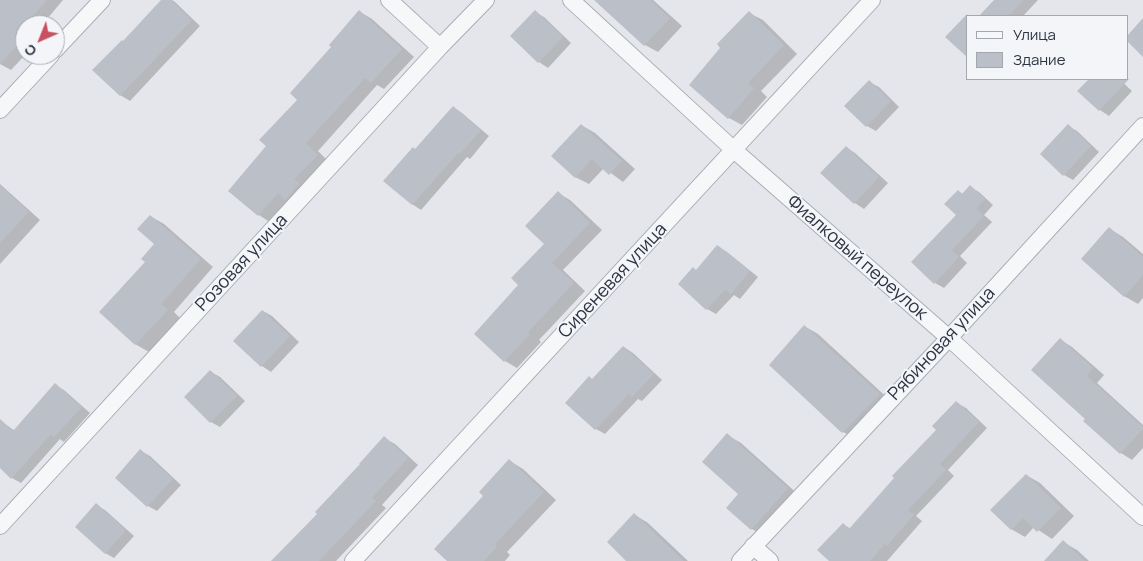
<!DOCTYPE html>
<html>
<head>
<meta charset="utf-8">
<style>
	body { margin:0 }
	#map { position:relative; width:1143px; height:561px; overflow:hidden; background:#e4e6eb; font-family:Manrope,sans-serif }
	canvas { display:block }
	.legend { position:absolute; left:966px; top:15px; width:162px; height:65px; box-sizing:border-box; background:#f3f5f8; border:1px solid #a3a7af; margin:0; padding:6px 9px; list-style:none; font-size:15px; color:#2c3342 }
	.legend li { display:flex; align-items:center; gap:10px; height:25px }
	.legend b { width:25px; border:1px solid #a3a7af }
	.north { position:absolute; left:15px; top:15px; width:50px; height:50px; box-sizing:border-box; background:#f3f5f8; border:1px solid #a3a7af; border-radius:50%; rotate:224deg; font-size:14px; font-weight:700; line-height:20px; text-align:center; color:#2c3342 }
	.north::after { content:''; display:block; margin:auto; width:18px; height:22px; background:#c8515f; clip-path:polygon(50% 0,100% 100%,50% 72%,0 100%) }
</style>
</head>
<body>
<div id="map">
<canvas width="1143" height="561"></canvas>
<ul class="legend">
<li><b style="height:6px;background:#f6f7f9"></b>Улица</li>
<li><b style="height:14px;background:#bbbfc7"></b>Здание</li>
</ul>
<div class="north">С</div>
</div>
<script>
const g = document.querySelector('canvas').getContext('2d');
g.lineJoin = 'round';
function fillPath(path, color) { g.fillStyle = color; g.fill(path, 'evenodd'); }
const shape = rows => new Path2D(rows.map(r => 'M' + r).join(''));
function trace(path, color, width, dash) { g.strokeStyle = color; g.lineWidth = width; g.lineCap = dash ? 'butt' : 'round'; g.setLineDash(dash || []); g.stroke(path); }
function label(font, color, halo, rows, align = 'center') {
  g.font = font + ' Manrope,sans-serif'; g.lineWidth = 4; g.setLineDash([]); g.textBaseline = 'middle'; g.strokeStyle = halo; g.fillStyle = color; for (const [text, x, y, turn = 0] of rows) {
    g.save(); g.translate(x, y); g.rotate((+turn || 0) * Math.PI / 180); g.textAlign = isNaN(turn) ? turn : align; if (halo) g.strokeText(text, 0, 0); g.fillText(text, 0, 0); g.restore();
  }
}
fillPath(shape([
	[4,0,63,0,42,25,25,25,25,55,11,70,0,64,0,5],
	[162,0,172,0,175,2,200,26,130,101,120,95,124,42],
	[598,0,653,0,682,26,658,52,645,45],
	[996,0,1038,0,1023,16,981,16],
	[360,12,372,19,414,57,384,89,377,85,318,151,330,163,271,223,259,215,230,191,268,146,333,47],
	[535,12,544,17,571,43,548,68,539,62,512,36],
	[749,13,763,20,797,54,761,91,767,97,742,125,729,118],
	[1090,79,1119,79,1132,91,1109,116,1100,110,1079,91],
	[869,82,879,87,899,107,876,131,867,126],
	[453,107,462,113,489,136,470,159,467,157,421,210,412,204,416,150],
	[581,125,595,133,635,169,623,182,604,168,589,184,575,177],
	[1068,126,1077,131,1099,152,1073,180,1064,175],
	[846,147,855,153,888,183,864,209,855,203,822,173],
	[0,184,40,220,0,264],
	[970,187,979,192,993,205,984,215,992,222,960,256,967,263,944,288,935,283,958,215,958,191,963,194],
	[558,193,570,200,602,230,563,270,585,291,539,340,541,342,517,368,505,361,520,285,545,244],
	[150,216,164,224,213,267,174,312,180,318,149,352,135,344,147,262,156,244],
	[1110,229,1123,237,1143,254,1143,298,1138,304,1124,296],
	[718,246,727,252,758,277,740,299,734,295,716,314,707,309,697,271],
	[263,311,272,316,299,342,271,372,262,366,235,341],
	[804,326,818,334,893,403,857,439,843,432],
	[1061,340,1072,347,1104,375,1097,383,1143,425,1143,448,1132,460,1121,453,1085,421,1087,419],
	[624,347,633,353,662,380,642,401,638,399,605,434,596,429,567,403,593,380],
	[211,372,220,377,245,401,220,427,211,422,186,397],
	[55,385,64,390,90,413,64,442,60,439,21,483,12,478,0,467,0,422,1,421,15,431],
	[957,403,966,408,987,428,948,470,954,476,916,516,922,521,887,561,831,561,843,524,851,529,938,430],
	[727,435,741,443,801,497,765,537,752,529,740,494],
	[384,438,395,444,418,465,382,505,386,508,336,561,278,561],
	[141,451,150,456,181,485,157,511,148,506],
	[510,461,523,469,556,500,507,552,510,555,505,561,448,561,485,496],
	[1026,475,1040,483,1074,516,1052,539,1034,527,1025,537,1011,529],
	[96,505,105,510,134,536,114,558,105,553],
	[635,515,648,523,688,561,628,561],
	[1063,542,1077,550,1089,561,1046,561]
]), '#0003');
fillPath(shape([
	[0,0,47,0,25,25,25,37,0,64],
	[161,0,171,0,192,20,120,96,92,70,122,40,123,41],
	[594,0,650,0,670,18,644,46],
	[994,0,1024,0,1009,16,979,16],
	[359,10,402,49,371,83,365,78,306,143,318,155,294,179,299,183,285,200,278,193,258,216,228,191,266,146,259,140,297,100,290,93,331,47,329,45],
	[535,10,563,37,538,63,510,36],
	[749,11,784,45,748,83,754,88,728,119,689,85,720,48,717,44],
	[967,14,967,57,945,37],
	[1143,18,1143,57,1127,41,1127,36],
	[1089,79,1129,79,1099,111,1077,91],
	[869,80,891,101,866,127,844,106],
	[453,106,481,130,460,154,458,153,412,205,383,181,413,147,415,149],
	[581,124,622,161,609,175,592,159,575,178,551,156],
	[1068,124,1091,146,1063,176,1040,154],
	[846,146,879,177,854,204,820,173],
	[0,185,29,212,0,243],
	[970,185,985,199,976,209,984,216,952,250,959,257,934,284,911,262,956,215,944,204,958,190,962,194],
	[558,191,590,223,552,263,574,283,528,332,530,334,504,362,474,334,518,285,511,278,544,244,525,226],
	[150,215,201,259,161,304,168,310,135,345,99,312,145,262,141,259,154,244,137,229],
	[1109,227,1143,257,1143,275,1124,297,1081,259],
	[717,245,750,271,731,294,725,290,706,310,678,284,693,267,696,270],
	[262,310,290,336,261,367,233,341],
	[804,325,880,394,842,433,769,365],
	[1060,338,1093,368,1087,376,1143,427,1143,429,1120,454,1083,421,1085,419,1031,370],
	[623,346,654,374,632,397,629,394,595,430,565,403,589,376,592,379],
	[210,370,237,396,210,423,184,397],
	[55,383,82,407,54,437,51,434,11,479,0,468,0,419,13,431],
	[956,401,979,422,940,464,946,470,908,510,914,515,887,546,885,544,870,561,829,561,817,550,843,523,849,529,894,478,892,476,936,430,932,426],
	[727,433,788,488,751,530,726,508,738,494,702,462],
	[384,436,408,458,372,498,376,501,319,561,271,561,317,514,315,512,360,464,359,464],
	[140,449,173,479,147,507,115,478],
	[509,459,544,492,495,544,497,547,484,561,447,561,434,549,483,496,479,492],
	[1026,474,1061,508,1037,532,1023,518,1011,530,990,510],
	[96,503,126,530,105,554,75,527],
	[634,513,684,561,626,561,607,542],
	[1063,540,1085,561,1044,561]
]), '#bbbfc7');
const street = shape([
	[389,0,440,47],
	[571,0,734,150,949,338,1143,517],
	[55,50,102,0],
	[0,110,51,55],
	[0,526,440,47,486,0],
	[753,546,770,561],
	[353,561,872,0],
	[740,561,949,338,1143,126]
]);
trace(street, '#a9adb5', 18);
trace(street, '#f6f7f9', 16);
label('18px', '#2c3342', '#f3f5f8', [
	["Фиалковый переулок",857,258,41],
	["Розовая улица",242,263,-47],
	["Сиреневая улица",613,281,-47],
	["Рябиновая улица",942,344,-47]
]);
</script>
</body>
</html>
